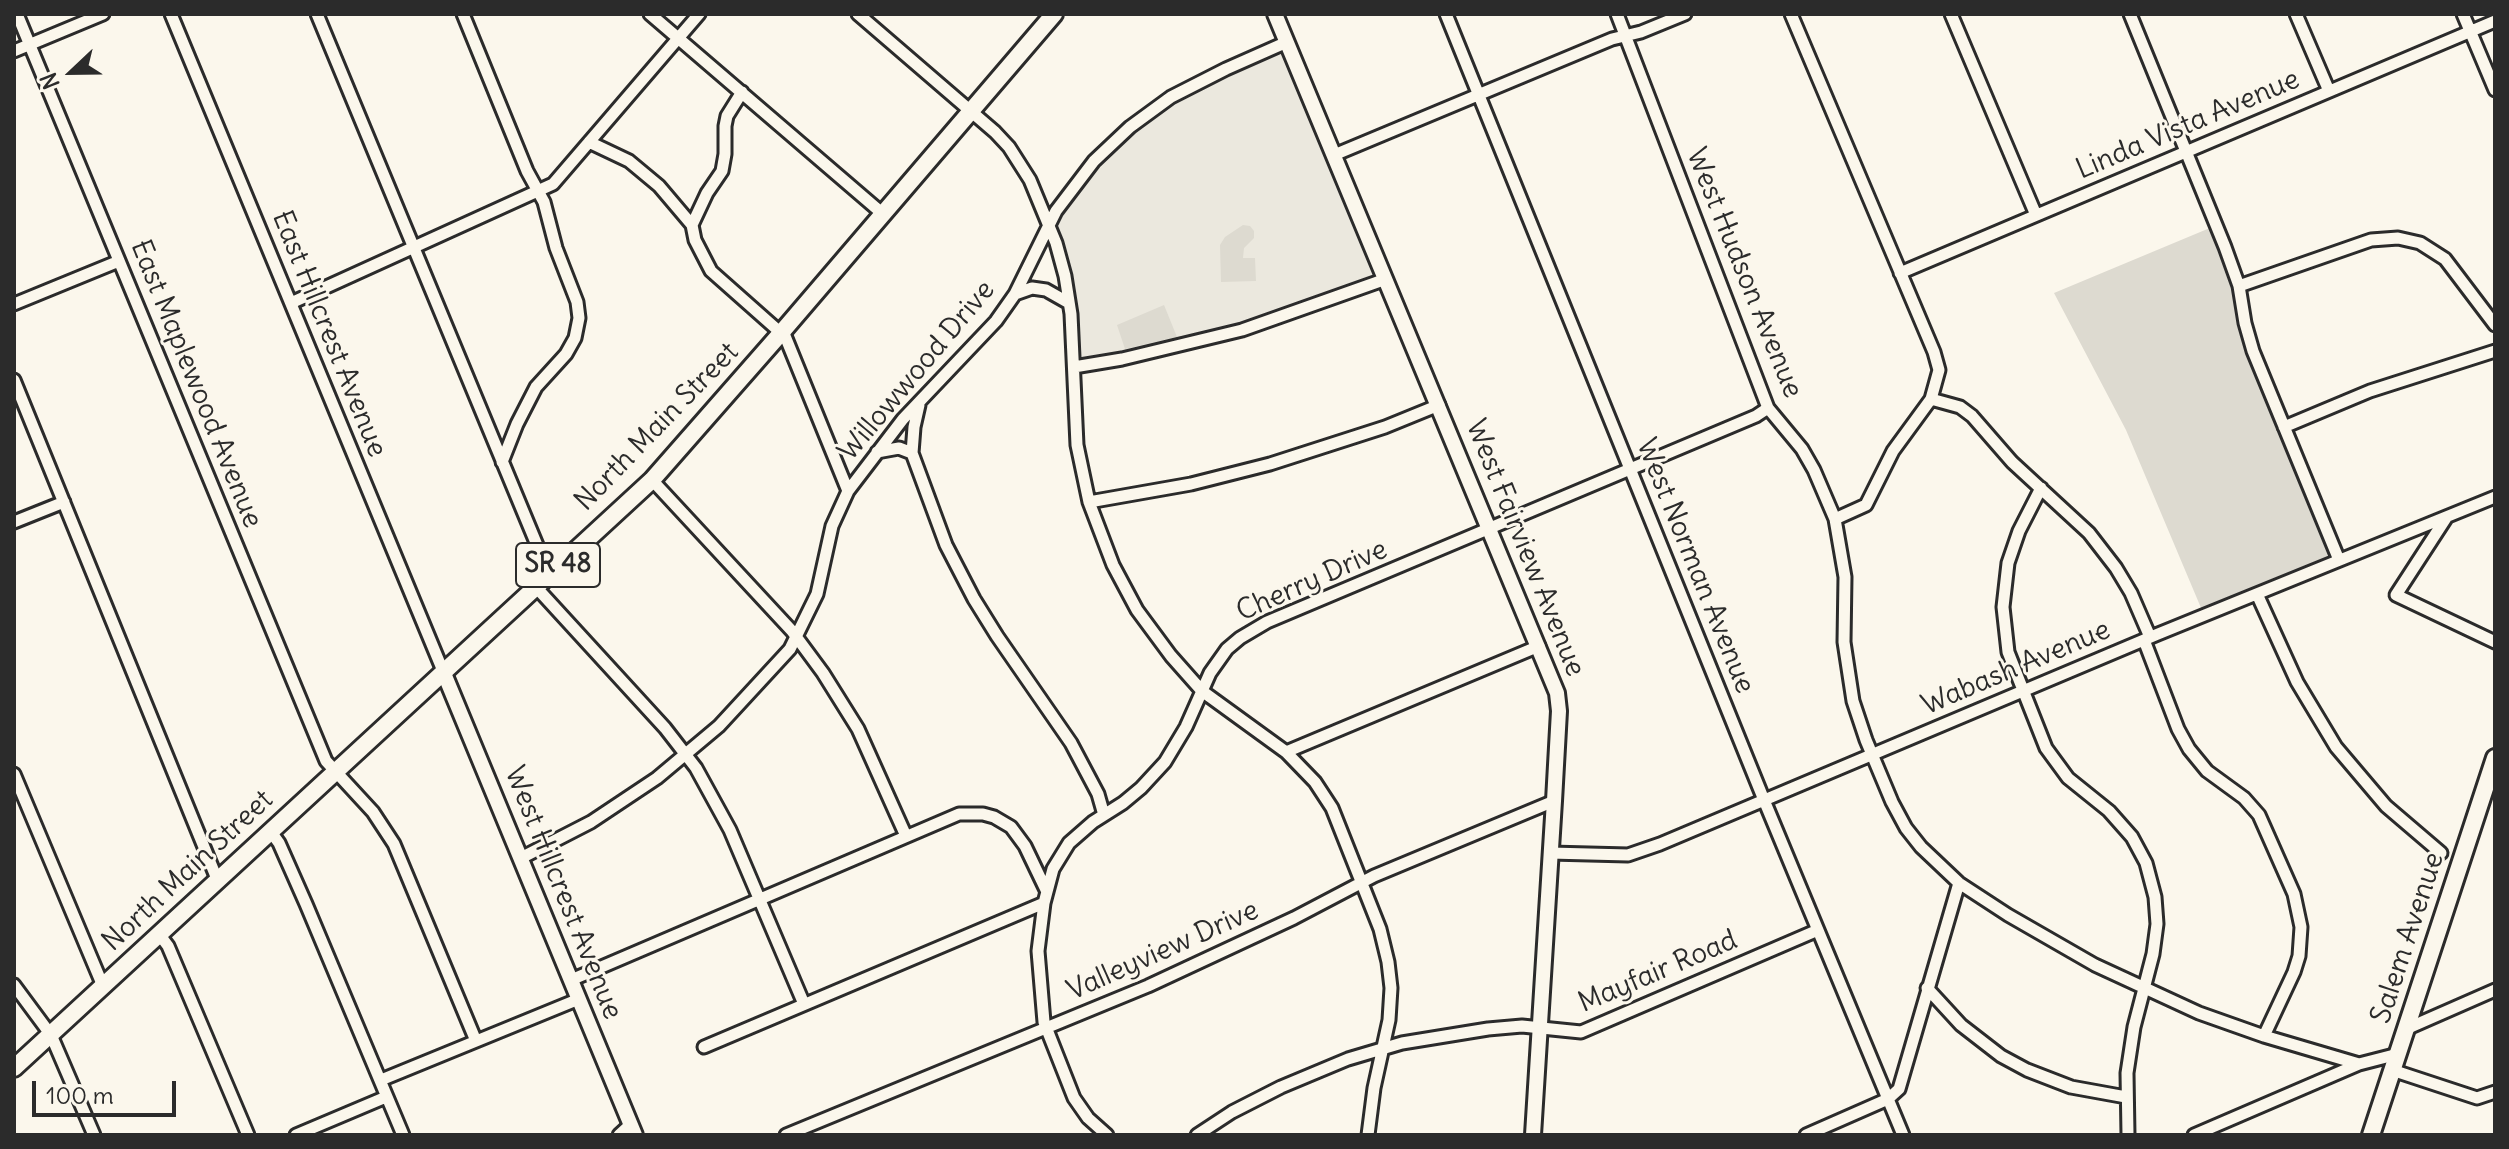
<!DOCTYPE html>
<html>
<head>
<meta charset="utf-8">
<style>
	body { margin:0 }
	#map { position:relative; width:2509px; height:1149px; overflow:hidden; background:#fbf7ec; font-family:Delius,sans-serif }
	canvas { display:block }
	.frame { position:absolute; inset:0; border:16px solid #2b2b2b; pointer-events:none }
	.north { position:absolute; left:32px; top:32px; width:80px; height:80px; -webkit-text-stroke:6px #fbf7ec; paint-order:stroke; rotate:248deg; font-size:22px; font-weight:700; line-height:32px; text-align:center; color:#2b2b2b }
	.north::after { content:''; display:block; margin:auto; width:28px; height:36px; background:#2b2b2b; clip-path:polygon(50% 0,100% 100%,50% 72%,0 100%) }
	.scale { position:absolute; left:32px; top:1081px; width:144px; height:36px; box-sizing:border-box; border:4px solid #2b2b2b; border-top:0; padding-left:10px; font-size:24px; line-height:28px; white-space:nowrap; color:#2b2b2b; -webkit-text-stroke:6px #fbf7ec; paint-order:stroke }
</style>
</head>
<body>
<div id="map">
<canvas width="2509" height="1149"></canvas>
<div class="frame"></div>
<div class="north">N</div>
<div class="scale">100 m</div>
</div>
<script>
const g = document.querySelector('canvas').getContext('2d');
g.lineJoin = 'round';
function fillPath(path, color) { g.fillStyle = color; g.fill(path, 'evenodd'); }
const shape = rows => new Path2D(rows.map(r => 'M' + r).join(''));
function trace(path, color, width, dash) { g.strokeStyle = color; g.lineWidth = width; g.lineCap = dash ? 'butt' : 'round'; g.setLineDash(dash || []); g.stroke(path); }
function label(font, color, halo, rows, align = 'center') {
  g.font = font + ' Delius,sans-serif'; g.lineWidth = 6; g.setLineDash([]); g.textBaseline = 'middle'; g.strokeStyle = halo; g.fillStyle = color; for (const [text, x, y, turn = 0] of rows) {
    g.save(); g.translate(x, y); g.rotate((+turn || 0) * Math.PI / 180); g.textAlign = isNaN(turn) ? turn : align; if (halo) g.strokeText(text, 0, 0); g.fillText(text, 0, 0); g.restore();
  }
}
fillPath(shape([
	[1287,42,1386,279,1295,314,1074,367,1071,314,1049,225,1079,180,1147,113]
]), '#ebe8de');
fillPath(shape([
	[1243,225,1250,226,1254,231,1254,238,1244,248,1243,258,1255,258,1256,281,1221,282,1220,245,1225,237],
	[2217,225,2241,306,2339,560,2204,615,2126,430,2054,293],
	[1164,305,1177,337,1125,349,1117,325]
]), '#dddad0');
const minor = shape([
	[17,14,326,761,373,812,394,844,476,1041],
	[171,14,443,671],
	[317,14,549,574],
	[463,14,527,171,544,202,556,248,577,302,579,318,575,338,566,354,536,387,517,424,502,462],
	[650,14,883,214],
	[858,14,995,132,1009,147,1030,180,1056,243,1065,276,1071,314,1077,445,1089,502,1113,565,1137,610,1171,656,1202,691,1286,752,1315,782,1332,808,1380,929,1388,962,1391,988,1389,1020,1374,1088,1368,1135],
	[1446,14,1764,800,1903,1135],
	[1617,14,1768,408,1802,449,1814,470,1835,519,1845,577,1844,642,1853,701,1866,740,1892,802,1906,828,1921,847,1959,883,2008,915,2095,965,2199,1013,2264,1036,2359,1064],
	[1791,14,1934,352,1939,370,1931,399,1893,451,1866,505,1835,519],
	[1951,14,2036,215],
	[2130,14,2225,247,2239,286,2245,323,2253,351,2339,560],
	[2296,14,2329,91],
	[2463,14,2495,90],
	[14,51,103,14],
	[589,142,629,161,659,186,692,225,695,240,711,271,781,333],
	[1334,155,1612,39,1641,32,1685,14],
	[692,225,707,193,722,171,725,154,725,126,727,116,742,92],
	[1900,273,2495,21],
	[2239,286,2371,240,2398,238,2420,243,2445,259,2495,325],
	[1015,294,1032,288,1046,290,1069,303],
	[291,303,553,184,699,14],
	[14,304,119,261],
	[783,331,848,491],
	[1074,367,1122,359,1242,330,1386,279],
	[14,380,217,879],
	[1931,399,1960,407,1972,416,2012,462,2089,533,2116,568,2131,593,2150,637],
	[919,405,914,427,912,453,946,545,974,599,997,636,1071,743,1098,794,1104,815],
	[2284,427,2370,391,2495,351],
	[877,452,899,448,912,453],
	[652,480,792,631,823,673,858,729,906,836],
	[2041,488,2019,531,2008,563,2003,607,2008,652,2046,748,2068,778,2109,811,2132,837,2146,863,2155,897,2157,924,2153,954,2134,1027,2127,1073,2128,1135],
	[1089,502,1191,484,1270,464,1385,427,1439,405],
	[2446,518,2396,595,2495,642],
	[14,522,64,502],
	[535,586,665,728,696,768,730,830,804,1004],
	[2257,594,2297,682,2336,747,2386,806,2441,853],
	[2144,640,2178,729,2189,749,2207,771,2244,798,2259,815,2294,894,2301,927,2299,956,2294,972,2264,1036],
	[1286,752,1539,646],
	[14,774,103,986],
	[271,832,279,843,306,904,403,1135],
	[1550,853,1628,855,1660,844,2158,634,2495,497],
	[521,858,591,822,657,778,719,726,790,649,817,594,832,526,848,491,903,419,996,321,1015,294,1056,211,1094,161,1130,127,1171,97,1226,69,1287,42],
	[159,934,168,946,248,1135],
	[571,980,959,814,983,814,994,817,1011,827,1025,846,1047,892],
	[14,985,51,1035,94,1135],
	[1927,988,1961,1025,2001,1056,2027,1070,2071,1087,2126,1097],
	[2406,1029,2495,990],
	[704,1047,1044,903],
	[2392,1070,2477,1098,2495,1092],
	[381,1080,579,999],
	[296,1135,386,1097],
	[619,1135,631,1124],
	[786,1135,1148,986,1294,918,1374,876,1554,801],
	[1107,1135,1088,1118,1074,1098,1044,1022,1038,951,1044,903,1053,869,1069,843,1093,822,1123,803,1141,788,1165,762,1186,727,1210,673,1227,649,1240,638,1267,622,1756,416,1768,408],
	[1197,1135,1232,1112,1281,1087,1348,1059,1402,1043,1488,1029,1522,1026,1581,1032,1818,930],
	[1806,1135,1888,1099,1899,1089,1959,883],
	[2194,1135,2359,1064,2398,1054]
]);
const tertiary = shape([
	[1275,14,1557,693,1559,711,1554,801,1533,1135],
	[443,671,635,1135]
]);
const primary = shape([
	[14,1068,652,480,781,333,1054,14],
	[2371,1135,2495,758]
]);
trace(minor, '#2b2b2b', 17);
trace(tertiary, '#2b2b2b', 20);
trace(primary, '#2b2b2b', 22);
trace(minor, '#fbf7ec', 11);
trace(tertiary, '#fbf7ec', 14);
trace(primary, '#fbf7ec', 16);
for (const [x, y, w] of [
	[558,565,84]
]) { const box = new Path2D(); box.roundRect(x - w / 2, y - 22, w, 44, 6); g.fillStyle = '#fbf7ec'; g.fill(box); trace(box, '#2b2b2b', 2); }
label('bold 26px', '#2b2b2b', null, [
	["SR 48",558,565]
]);
label('28px', '#2b2b2b', '#fbf7ec', [
	["Linda Vista Avenue",2188,125,-23],
	["West Hudson Avenue",1744,273,68],
	["East Hillcrest Avenue",329,334,68],
	["Willowwood Drive",917,371,-50],
	["East Maplewood Avenue",196,384,68],
	["North Main Street",657,427,-46],
	["West Fairview Avenue",1525,548,68],
	["West Norman Avenue",1695,566,68],
	["Cherry Drive",1312,581,-24],
	["Wabash Avenue",2016,668,-23],
	["North Main Street",188,871,-43],
	["West Hillcrest Avenue",563,893,68],
	["Salem Avenue",2408,938,-72],
	["Valleyview Drive",1163,951,-24],
	["Mayfair Road",1658,972,-23]
]);
</script>
</body>
</html>
